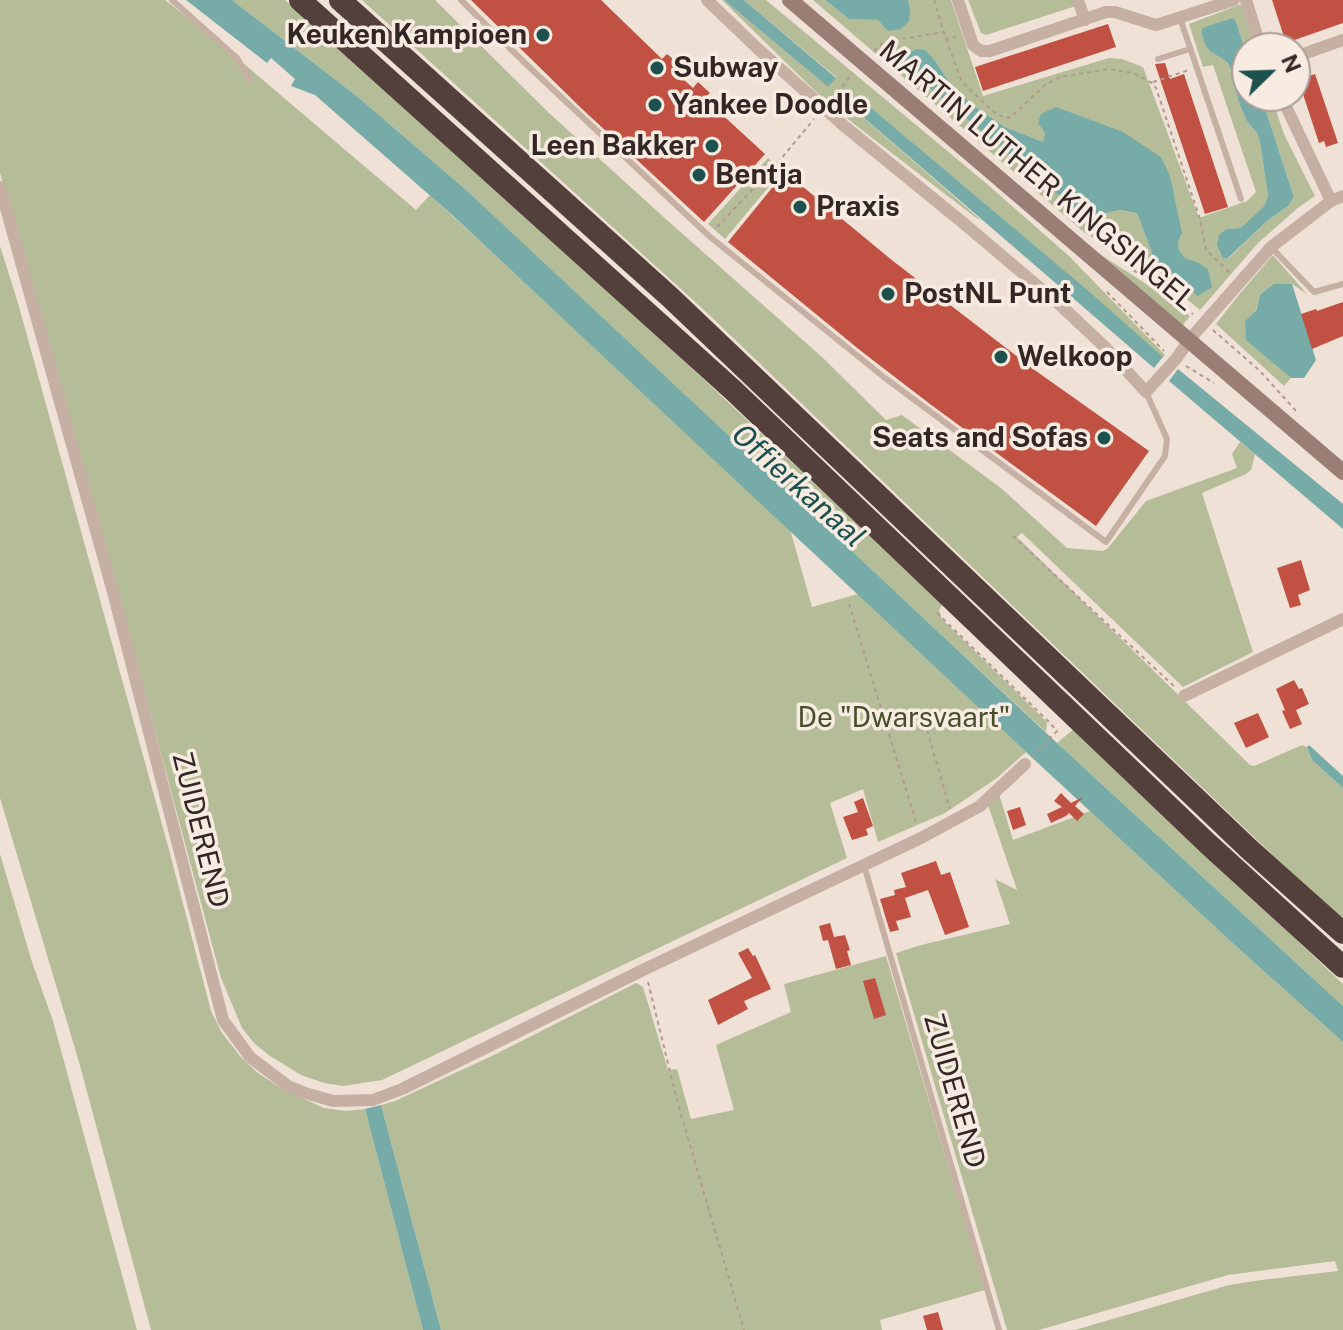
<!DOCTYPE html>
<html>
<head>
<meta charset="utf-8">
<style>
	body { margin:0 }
	#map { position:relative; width:1343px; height:1330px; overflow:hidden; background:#efe1d6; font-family:"Public Sans",sans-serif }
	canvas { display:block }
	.north { position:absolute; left:1231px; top:32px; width:80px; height:80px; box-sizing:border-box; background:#f8ebe2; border:2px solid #a99d96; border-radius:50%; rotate:67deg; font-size:22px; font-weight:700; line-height:32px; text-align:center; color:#322725 }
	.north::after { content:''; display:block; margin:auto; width:28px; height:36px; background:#1c514e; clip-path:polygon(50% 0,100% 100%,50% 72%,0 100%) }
</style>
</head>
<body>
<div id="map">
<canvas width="1343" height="1330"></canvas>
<div class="north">N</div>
</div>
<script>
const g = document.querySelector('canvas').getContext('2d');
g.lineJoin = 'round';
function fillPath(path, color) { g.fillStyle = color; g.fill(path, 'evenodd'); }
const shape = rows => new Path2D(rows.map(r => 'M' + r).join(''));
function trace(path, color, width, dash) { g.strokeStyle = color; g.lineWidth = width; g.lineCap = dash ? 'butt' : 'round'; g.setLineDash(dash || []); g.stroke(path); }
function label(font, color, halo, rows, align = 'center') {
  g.font = font + ' "Public Sans",sans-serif'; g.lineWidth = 7; g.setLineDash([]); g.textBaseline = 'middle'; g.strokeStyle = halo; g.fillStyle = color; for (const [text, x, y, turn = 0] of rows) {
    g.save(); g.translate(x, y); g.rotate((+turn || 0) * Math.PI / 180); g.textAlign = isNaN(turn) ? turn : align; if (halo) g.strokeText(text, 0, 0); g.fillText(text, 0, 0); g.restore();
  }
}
fillPath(shape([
	[0,0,165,0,210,35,416,210,430,195,790,529,812,607,858,594,1026,752,997,778,945,813,878,842,863,789,830,803,847,858,382,1080,343,1086,324,1083,301,1075,270,1056,254,1043,242,1028,221,978,141,679,0,173],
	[232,0,285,0,345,51,567,251,943,604,939,610,942,619,1047,722,1046,732,554,274,464,188,358,97],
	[362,0,435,0,549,113,668,221,822,357,886,420,902,415,1001,488,1067,548,1103,551,1108,548,1146,501,1237,468,1232,454,1240,442,1255,454,1251,470,1246,474,1202,493,1253,652,1183,687,1022,533,1017,537,1250,765,1254,766,1302,745,1307,747,1312,760,1343,788,1343,920,1282,864,704,310],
	[722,0,724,0,828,87,836,77,744,0,766,0,987,184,1069,256,1165,355,1163,357,1154,350,1091,294,856,95,849,105,982,221,975,217,854,124,815,91],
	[813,0,825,0,849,19,878,20,910,9,908,0,951,0,983,96,1109,58,1122,59,1143,67,1199,218,1247,201,1256,192,1213,65,1203,67,1189,24,1241,4,1255,48,1247,48,1247,55,1236,22,1211,52,1227,62,1233,73,1238,100,1246,120,1257,133,1260,142,1268,196,1264,206,1244,225,1240,228,1226,229,1219,251,1222,256,1227,259,1229,258,1267,221,1288,206,1294,197,1261,96,1271,96,1284,134,1315,196,1299,207,1258,243,1200,310,1162,279,1085,233],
	[902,59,936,62,951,85,974,106,1005,127,1043,142,1045,133,1178,241,1179,250,1185,258,1197,262,1157,267,1137,213,1120,210,1091,216,1080,213,909,71],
	[968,0,1074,0,1076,6,986,35,981,33],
	[768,158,782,171,725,239,708,224],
	[0,246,18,303,168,846,211,1011,222,1033,240,1056,258,1073,284,1090,324,1108,346,1111,365,1109,423,1330,151,1330,79,1062,0,798],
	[1098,253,1154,289,1190,316,1182,326],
	[1273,255,1307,294,1292,284,1260,295,1247,340,1291,378,1284,386,1216,324,1237,297],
	[1074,729,1343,984,1343,1006,1057,743],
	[999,794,1013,840,1090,811,1239,949,1343,1042,1343,1330,1075,1330,1229,1285,1261,1280,1338,1271,1335,1261,1228,1275,1039,1330,1007,1330,896,953,921,945,1010,924,995,879,1017,890,988,805],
	[0,854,32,962,53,1021,137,1330,0,1330],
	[886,956,985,1290,880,1320,882,1330,441,1330,381,1105,395,1101,496,1054,636,983,643,987,668,1070,677,1069,691,1119,734,1110,716,1045,791,1012,784,984]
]), '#b5bd98');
fillPath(shape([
	[186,0,232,0,358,97,464,188,1057,743,1343,1006,1343,1042,1239,949,1026,752,450,213,315,95,291,86,295,79,271,58,267,63],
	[724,0,744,0,836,78,828,87],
	[825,0,908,0,910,9,909,21,901,29,888,31,878,20,849,19],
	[1233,18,1236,22,1247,55,1247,96,1261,96,1294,197,1288,206,1267,221,1227,259,1222,257,1217,245,1219,235,1226,229,1240,228,1244,225,1264,206,1268,196,1260,142,1257,133,1246,120,1238,100,1233,73,1227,62,1211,52,1206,46,1202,35,1202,29,1205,27],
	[917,49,925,50,936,62,951,85,974,106,1005,127,1043,142,1045,133,1038,123,1041,114,1056,107,1123,132,1161,157,1170,176,1182,233,1178,241,1179,250,1185,258,1197,262,1208,269,1212,287,1198,296,1157,267,1137,213,1120,210,1091,216,1080,213,909,71,902,59,905,54],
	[856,95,1092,294,1163,357,1154,368,848,104],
	[1274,284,1292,284,1316,360,1304,378,1291,378,1246,340,1245,321,1256,311,1260,295],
	[1178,369,1343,504,1343,529,1169,381],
	[1309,745,1343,776,1343,788,1312,760,1307,747],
	[381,1105,441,1330,423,1330,365,1109]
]), '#77aba7');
fillPath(shape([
	[471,0,601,0,662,59,667,54,679,64,673,70,693,88,698,82,710,93,704,98,765,154,704,222,580,107],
	[1272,0,1343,0,1343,23,1286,43],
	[1108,24,1116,47,983,91,975,67],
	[1165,63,1170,79,1184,74,1228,207,1205,214,1155,64],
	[1315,74,1338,143,1326,147,1324,141,1319,143,1300,85,1305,83,1303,78],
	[785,172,893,261,1036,371,1149,451,1096,526,930,404,861,351,728,242],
	[1343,302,1343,336,1312,349,1301,314,1316,309,1317,311],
	[1301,560,1310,590,1298,595,1301,605,1290,608,1277,568],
	[1294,680,1299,689,1302,688,1309,704,1296,710,1302,724,1290,729,1282,711,1285,710,1276,689],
	[1258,713,1269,737,1246,748,1234,723],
	[1061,793,1071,803,1083,797,1075,806,1084,814,1077,821,1069,813,1066,816,1051,823,1047,814,1062,807,1054,801],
	[863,798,873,826,866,829,868,835,852,840,843,817,858,812,854,802],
	[1020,807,1026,825,1013,830,1007,811],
	[936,861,941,875,950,872,951,875,969,927,945,935,928,890,905,898,911,917,896,921,899,930,890,932,880,899,895,895,894,890,906,887,901,873],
	[830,923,834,937,845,935,850,950,847,951,851,965,836,969,828,940,823,941,819,926],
	[748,948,753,956,755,955,771,989,744,1001,748,1009,718,1025,708,1000,752,978,738,953],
	[875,978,886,1015,874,1019,863,981],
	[938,1312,943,1330,927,1330,923,1316]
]), '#c15142');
trace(shape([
	[934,0,946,39,956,37],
	[946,39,962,82,997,115,1010,118,1045,85,1060,77,1109,69,1133,73,1152,83,1156,88,1200,219,1206,250,1230,273],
	[874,51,883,42,944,32],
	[1153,82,1189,70],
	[832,99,853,73],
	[717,227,780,160,814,119],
	[1127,266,1158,286,1193,314],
	[1107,292,1164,351],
	[1213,330,1260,371,1297,412],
	[1186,366,1214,383],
	[1013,536,1176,688],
	[849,604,917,825],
	[937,613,1050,723,1057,731,1033,756],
	[927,730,950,809],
	[648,982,678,1104,744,1330]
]), '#b2998e', 2, [4, 4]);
trace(shape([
	[172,0,237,58,250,80],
	[461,0,527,65,709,236,885,378,1106,542,1165,456,1167,439,1146,392],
	[1180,18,1241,199],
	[1158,59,1190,49],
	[1271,247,1314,292,1343,284],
	[864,865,999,1330]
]), '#c6afa3', 6);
trace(shape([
	[707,0,757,48,843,125,962,222,1058,303,1106,348,1146,392,1176,359,1189,340,1271,247,1331,201,1343,196],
	[958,0,973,45,981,51,990,51,1106,12,1115,12,1156,25,1234,0],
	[1078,0,1085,20],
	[1246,0,1261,48],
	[1295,57,1343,40],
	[1281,96,1331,201],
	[0,187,113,592,223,1020,250,1057,288,1086,305,1093,333,1101,373,1100,402,1089,645,969,921,838,980,806,1025,764],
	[1184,696,1343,619]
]), '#c6afa3', 12);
trace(shape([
	[790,0,1343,472]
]), '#9a7e75', 16);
trace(shape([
	[300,0,734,391,1207,843,1343,967],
	[340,0,671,298,1249,849,1343,933]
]), '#53403c', 22);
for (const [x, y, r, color] of [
	[543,35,8,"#1c514e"],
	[657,68,8,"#1c514e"],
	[655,105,8,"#1c514e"],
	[712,146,8,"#1c514e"],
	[699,175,8,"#1c514e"],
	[800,207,8,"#1c514e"],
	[888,294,8,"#1c514e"],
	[1001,357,8,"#1c514e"],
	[1104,438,8,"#1c514e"]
]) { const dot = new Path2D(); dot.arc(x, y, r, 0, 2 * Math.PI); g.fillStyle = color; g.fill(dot); trace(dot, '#f8ebe2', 3); }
label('bold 28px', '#322725', '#f8ebe2', [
	["Keuken Kampioen",527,35,"right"],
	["Subway",673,68],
	["Yankee Doodle",671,105],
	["Leen Bakker",696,146,"right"],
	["Bentja",715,175],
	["Praxis",816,207],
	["PostNL Punt",904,294],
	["Welkoop",1017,357],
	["Seats and Sofas",1088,438,"right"]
], 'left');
label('28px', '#322725', '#f8ebe2', [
	["MARTIN LUTHER KINGSINGEL",1037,176,40],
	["ZUIDEREND",200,830,76],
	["ZUIDEREND",954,1091,74]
]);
label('28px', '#464f2a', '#f8ebe2', [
	["De \"Dwarsvaart\"",904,718]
]);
label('italic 30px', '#1c514e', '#f8ebe2', [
	["Offierkanaal",798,486,42]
]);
</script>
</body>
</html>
